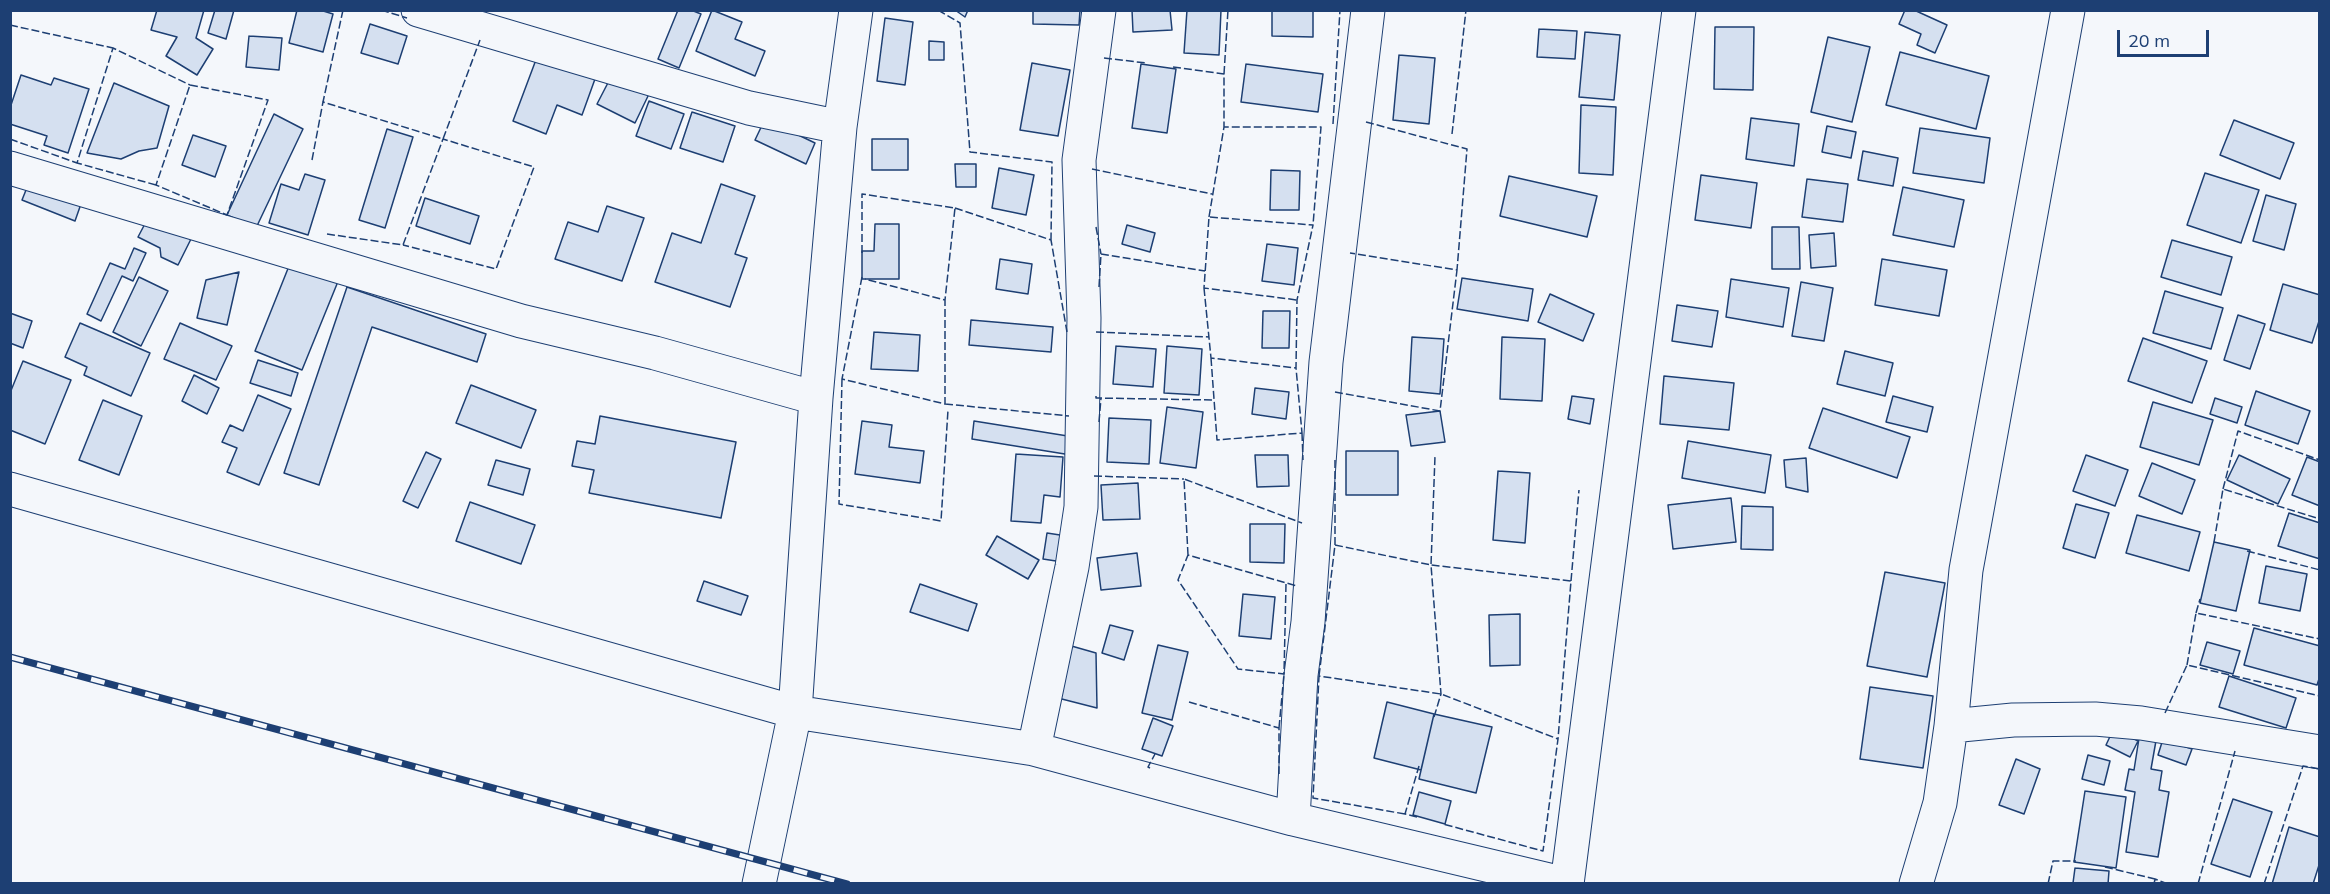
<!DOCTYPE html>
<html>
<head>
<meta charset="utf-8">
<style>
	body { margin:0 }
	#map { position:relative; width:2330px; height:894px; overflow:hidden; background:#f4f7fb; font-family:Mulish,sans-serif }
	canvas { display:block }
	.frame { position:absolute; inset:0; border:12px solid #1d3f73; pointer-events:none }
	.scale { position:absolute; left:2117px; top:30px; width:92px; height:27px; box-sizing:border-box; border:3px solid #1d3f73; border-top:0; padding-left:8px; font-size:18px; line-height:21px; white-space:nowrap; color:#1d3f73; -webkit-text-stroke:4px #f4f7fb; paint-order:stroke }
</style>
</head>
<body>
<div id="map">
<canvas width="2330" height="894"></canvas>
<div class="frame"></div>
<div class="scale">20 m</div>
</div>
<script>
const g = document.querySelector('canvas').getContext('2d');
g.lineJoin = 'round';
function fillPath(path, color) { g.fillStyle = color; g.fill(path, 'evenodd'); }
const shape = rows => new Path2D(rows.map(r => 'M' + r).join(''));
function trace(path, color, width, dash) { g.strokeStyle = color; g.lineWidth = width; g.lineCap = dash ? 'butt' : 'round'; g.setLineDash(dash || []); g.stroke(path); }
const building = shape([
	[157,10,204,10,196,38,213,49,197,75,166,56,177,37,151,30,157,10],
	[215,10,234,10,226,39,208,33,215,10],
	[297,10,320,10,333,14,323,52,289,43,297,10],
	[678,10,691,10,701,14,679,68,658,59,678,10],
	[712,10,742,22,735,39,765,51,755,76,696,51,712,10],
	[955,10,968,10,965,17,955,10],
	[1033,10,1080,10,1079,25,1033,24,1033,10],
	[1132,10,1170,10,1172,30,1133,32,1132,10],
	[1187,10,1221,10,1219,55,1184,53,1187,10],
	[1272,10,1313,10,1313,37,1272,36,1272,10],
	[1905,10,1914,10,1947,25,1935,53,1917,45,1921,34,1899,24,1905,10],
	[885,18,913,22,905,85,877,81,885,18],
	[370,24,407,36,398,64,361,53,370,24],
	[1715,27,1754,27,1753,90,1714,89,1715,27],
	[1539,29,1577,31,1575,59,1537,57,1539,29],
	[1585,32,1620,35,1614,100,1579,97,1585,32],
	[249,36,282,38,279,70,246,67,249,36],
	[1828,37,1870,47,1852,122,1811,112,1828,37],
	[929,41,944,42,944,60,929,60,929,41],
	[1900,52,1989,76,1976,129,1886,105,1900,52],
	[1399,55,1435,58,1429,124,1393,120,1399,55],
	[537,57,595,79,582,115,557,105,546,134,513,121,537,57],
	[1032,63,1070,70,1058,136,1020,130,1032,63],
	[1141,64,1176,69,1167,133,1132,128,1141,64],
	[1246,64,1323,74,1318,112,1241,102,1246,64],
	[21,75,51,85,54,78,89,89,68,153,44,145,47,136,10,124,10,108,21,75],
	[612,75,649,94,635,123,597,104,612,75],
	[114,83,169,106,157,148,139,151,121,159,87,153,114,83],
	[649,101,684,114,671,149,636,136,649,101],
	[1581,105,1616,107,1613,175,1579,173,1581,105],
	[692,112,735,126,723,162,680,148,692,112],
	[274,114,303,129,256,228,227,215,274,114],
	[1751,118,1799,124,1794,166,1746,159,1751,118],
	[765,119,815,143,806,164,755,140,765,119],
	[2234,120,2294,143,2280,179,2220,155,2234,120],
	[1827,126,1856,132,1851,158,1822,152,1827,126],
	[1920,128,1990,138,1984,183,1913,173,1920,128],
	[387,129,413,137,385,228,359,220,387,129],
	[193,135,226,146,215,177,182,165,193,135],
	[872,139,908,139,908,170,872,170,872,139],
	[1863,151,1898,158,1893,186,1858,180,1863,151],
	[955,164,976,164,976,187,956,187,955,164],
	[999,168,1034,175,1026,215,992,208,999,168],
	[1271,170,1300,171,1299,210,1270,210,1271,170],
	[2205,173,2259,190,2241,243,2187,225,2205,173],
	[305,174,325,180,308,235,269,223,281,184,299,190,305,174],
	[1701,175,1757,183,1751,228,1695,220,1701,175],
	[1509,176,1597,196,1587,237,1500,216,1509,176],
	[1807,179,1848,184,1843,222,1802,217,1807,179],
	[30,180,82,201,75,221,22,200,30,180],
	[721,184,755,196,735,254,747,258,730,307,655,282,672,233,701,243,721,184],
	[1903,187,1964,200,1954,247,1893,235,1903,187],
	[2266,195,2296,204,2284,250,2253,241,2266,195],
	[425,198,479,216,470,244,416,226,425,198],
	[607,206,644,218,622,281,555,259,568,222,598,232,607,206],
	[148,218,191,239,178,265,161,257,160,248,138,237,148,218],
	[875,224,899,224,899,279,862,279,862,251,874,251,875,224],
	[1127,225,1155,233,1150,252,1122,244,1127,225],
	[1772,227,1799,227,1800,269,1772,269,1772,227],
	[1834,233,1836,266,1811,268,1809,235,1834,233],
	[2172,240,2232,257,2221,295,2161,277,2172,240],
	[1267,244,1298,248,1294,285,1262,281,1267,244],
	[134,248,146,253,133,281,122,276,101,321,87,314,110,263,125,269,134,248],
	[1000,259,1032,264,1028,294,996,289,1000,259],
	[1882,259,1947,270,1939,316,1875,305,1882,259],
	[291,261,339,279,302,370,255,351,291,261],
	[239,272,227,325,197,318,206,280,239,272],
	[139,277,168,291,141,346,113,332,139,277],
	[1462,278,1533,289,1528,321,1457,309,1462,278],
	[1731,279,1789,288,1783,327,1726,317,1731,279],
	[1801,282,1833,288,1824,341,1792,336,1801,282],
	[2283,284,2320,295,2320,318,2312,343,2270,330,2283,284],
	[347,287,486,334,477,362,372,327,319,485,284,473,347,287],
	[2165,291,2223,308,2211,349,2153,333,2165,291],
	[1550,294,1594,314,1583,341,1538,322,1550,294],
	[1677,305,1718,311,1712,347,1672,341,1677,305],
	[1263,311,1290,311,1289,348,1262,348,1263,311],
	[10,313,32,321,23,348,10,343,10,313],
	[2238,315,2265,324,2250,369,2224,360,2238,315],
	[971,320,1053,327,1051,352,969,345,971,320],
	[80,323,150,353,131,396,84,375,87,367,65,357,80,323],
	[180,323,232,346,216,380,164,359,180,323],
	[874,332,920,335,918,371,871,369,874,332],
	[1412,337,1444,339,1440,394,1409,391,1412,337],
	[1502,337,1545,339,1542,401,1500,399,1502,337],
	[2143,338,2207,361,2192,403,2128,381,2143,338],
	[1116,346,1156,349,1153,387,1113,384,1116,346],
	[1167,346,1202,349,1199,395,1164,393,1167,346],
	[1845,351,1893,363,1885,396,1837,384,1845,351],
	[258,360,298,373,291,396,250,383,258,360],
	[23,361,71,380,45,444,10,430,10,393,23,361],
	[194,375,219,388,207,414,182,401,194,375],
	[1664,376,1734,383,1729,430,1660,424,1664,376],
	[471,385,536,410,521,448,456,423,471,385],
	[1255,388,1289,392,1286,419,1252,414,1255,388],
	[2256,391,2310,411,2298,444,2245,425,2256,391],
	[258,395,291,409,259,485,227,472,237,448,222,442,230,425,243,431,258,395],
	[1572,396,1594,399,1590,424,1568,419,1572,396],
	[1893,396,1933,407,1927,432,1886,422,1893,396],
	[2215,398,2242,407,2237,423,2210,414,2215,398],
	[103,400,142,416,119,475,79,460,103,400],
	[2153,402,2213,420,2199,465,2140,447,2153,402],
	[1167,407,1203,412,1196,468,1160,463,1167,407],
	[1823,408,1910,437,1897,478,1809,448,1823,408],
	[1440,411,1445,442,1411,446,1406,415,1440,411],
	[600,416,736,442,721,518,589,493,594,470,572,466,577,441,595,444,600,416],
	[1109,418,1151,420,1149,464,1107,462,1109,418],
	[862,421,892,425,889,447,924,451,920,483,855,474,862,421],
	[974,421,1074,437,1071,455,972,439,974,421],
	[1688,441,1771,455,1765,493,1682,478,1688,441],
	[1346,451,1398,451,1398,495,1346,495,1346,451],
	[426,452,441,459,418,508,403,501,426,452],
	[1016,454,1063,457,1060,497,1044,495,1041,523,1011,521,1016,454],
	[1255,455,1288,455,1289,486,1257,487,1255,455],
	[2086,455,2128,470,2115,506,2073,491,2086,455],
	[2239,455,2290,479,2278,504,2227,480,2239,455],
	[2307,457,2320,462,2320,506,2292,495,2307,457],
	[1806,458,1808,492,1786,487,1784,460,1806,458],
	[496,460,530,469,523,495,488,485,496,460],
	[2152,463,2195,480,2182,514,2139,496,2152,463],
	[1498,471,1530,473,1525,543,1493,540,1498,471],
	[1138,483,1140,519,1103,520,1101,485,1138,483],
	[1731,498,1736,542,1673,549,1668,505,1731,498],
	[470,502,535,525,521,564,456,541,470,502],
	[2076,504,2109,513,2095,558,2063,548,2076,504],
	[1742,506,1773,507,1773,550,1741,549,1742,506],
	[2289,513,2320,523,2320,559,2278,546,2289,513],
	[2137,515,2200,532,2189,571,2126,553,2137,515],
	[1250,524,1285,524,1284,563,1250,562,1250,524],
	[1047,533,1073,537,1069,563,1043,559,1047,533],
	[997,536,1039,560,1028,579,986,555,997,536],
	[2214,542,2250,550,2236,611,2200,603,2214,542],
	[1137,553,1141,586,1101,590,1097,558,1137,553],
	[2266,566,2307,574,2300,611,2259,603,2266,566],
	[1885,572,1945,583,1927,677,1867,666,1885,572],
	[704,581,748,596,741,615,697,601,704,581],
	[920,584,977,604,968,631,910,612,920,584],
	[1243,594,1275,597,1271,639,1239,636,1243,594],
	[1520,614,1520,665,1490,666,1489,615,1520,614],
	[1110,625,1133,631,1124,660,1102,653,1110,625],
	[2254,628,2320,646,2320,676,2317,685,2244,665,2254,628],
	[2207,642,2240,651,2233,674,2200,665,2207,642],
	[1068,645,1096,653,1097,708,1054,697,1068,645],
	[1158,645,1188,652,1172,720,1142,713,1158,645],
	[2229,676,2296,698,2286,728,2219,707,2229,676],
	[1870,687,1933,696,1923,768,1860,759,1870,687],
	[1387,702,1434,714,1421,770,1374,758,1387,702],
	[1434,714,1492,727,1476,793,1419,779,1434,714],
	[1153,718,1173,726,1162,756,1142,749,1153,718],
	[2114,728,2138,741,2130,757,2106,745,2114,728],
	[2140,732,2157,735,2151,769,2162,771,2159,790,2169,792,2158,857,2126,852,2135,792,2125,790,2129,769,2134,770,2140,732],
	[2163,739,2192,749,2186,765,2158,755,2163,739],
	[2088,755,2110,761,2104,785,2082,779,2088,755],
	[2016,759,2040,769,2024,814,1999,805,2016,759],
	[2085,791,2126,797,2116,868,2074,862,2085,791],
	[1419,792,1451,801,1445,824,1413,815,1419,792],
	[2233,799,2272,812,2250,877,2211,864,2233,799],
	[2289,827,2320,837,2320,862,2313,884,2272,884,2289,827],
	[2075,868,2109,871,2108,884,2073,883,2075,868]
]);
fillPath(building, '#d5e0f0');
trace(building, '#1d3f73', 1.5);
const minor = shape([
	[418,10,749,108,840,127],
	[10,168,521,321,655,353,816,398],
	[10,489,795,712,1034,749,1293,819,1566,884],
	[1951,726,1966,570,2068,10],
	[1034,749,1072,567,1081,507,1084,318,1079,160,1099,10],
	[1293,819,1301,675,1308,622,1326,362,1368,10],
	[759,884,795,712,816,398,840,127,856,10],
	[1567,884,1679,10],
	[1916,884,1940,803,1951,726,2013,720,2095,719,2141,723,2320,752]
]);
trace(minor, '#1d3f73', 35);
trace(minor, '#f4f7fb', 33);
const rail = shape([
	[10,657,847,884]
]);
trace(rail, '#1d3f73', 7);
trace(rail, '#f4f7fb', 4.5, [14]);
trace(shape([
	[343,10,323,102,443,139,480,40],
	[381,10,407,18],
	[938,10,960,23,970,152,1052,162,1051,240],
	[10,25,113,48],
	[1104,58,1146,63],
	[1173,67,1224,74,1224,127],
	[1224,74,1228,10],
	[190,85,268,100,227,215,156,185,190,85],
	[1366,122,1467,149,1457,270],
	[1333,124,1340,10],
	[1452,134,1466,10],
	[10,139,77,163],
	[312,160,323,102],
	[1092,169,1212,194],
	[156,185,77,163,113,48,190,85],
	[955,208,1051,240,1067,332],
	[1209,217,1224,127,1321,127,1313,225],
	[1096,227,1101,254],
	[327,234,403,245,443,139,534,167,496,269,403,245],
	[862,253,862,194,955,208,945,300],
	[862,277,842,379,945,404,945,300,865,279],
	[1099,287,1101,254,1205,271],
	[1204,288,1211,358,1296,368,1297,300,1313,225,1209,217,1204,288,1297,300],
	[1096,332,1209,337],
	[1211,358,1217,440,1302,433,1296,368],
	[842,379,839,504,941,521,948,410],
	[1335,392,1440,411,1457,270,1350,253],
	[1096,396,1096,398,1214,400],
	[945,404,1069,416],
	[1099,422,1101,398],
	[1302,433,1303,460],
	[1094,476,1184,479],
	[2223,489,2238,431,2320,460],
	[2214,542,2223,489,2320,519],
	[1335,545,1335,458],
	[2247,551,2320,570],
	[1188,555,1184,479,1302,523],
	[1571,581,1579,490],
	[1286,584,1284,674,1238,669,1178,580,1188,555,1297,586],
	[2196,613,2200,599],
	[2187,665,2196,613,2320,639],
	[1319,676,1335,545,1431,565,1435,456],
	[1189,702,1279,728,1279,774],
	[2165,713,2187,665,2320,696],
	[1434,717,1441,694,1431,565,1571,581,1558,739],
	[1279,728,1284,674],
	[1150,768,1148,767,1155,754],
	[1405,814,1313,798,1319,676,1441,694,1558,739,1543,851,1443,824],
	[1417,817,1405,814,1419,766],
	[2105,867,2155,879],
	[2048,884,2053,861,2076,861],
	[2154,884,2155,879,2168,884],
	[2198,884,2235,751],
	[2264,884,2303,766,2320,769]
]), '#1d3f73', 1.5, [8, 3]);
</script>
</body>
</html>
